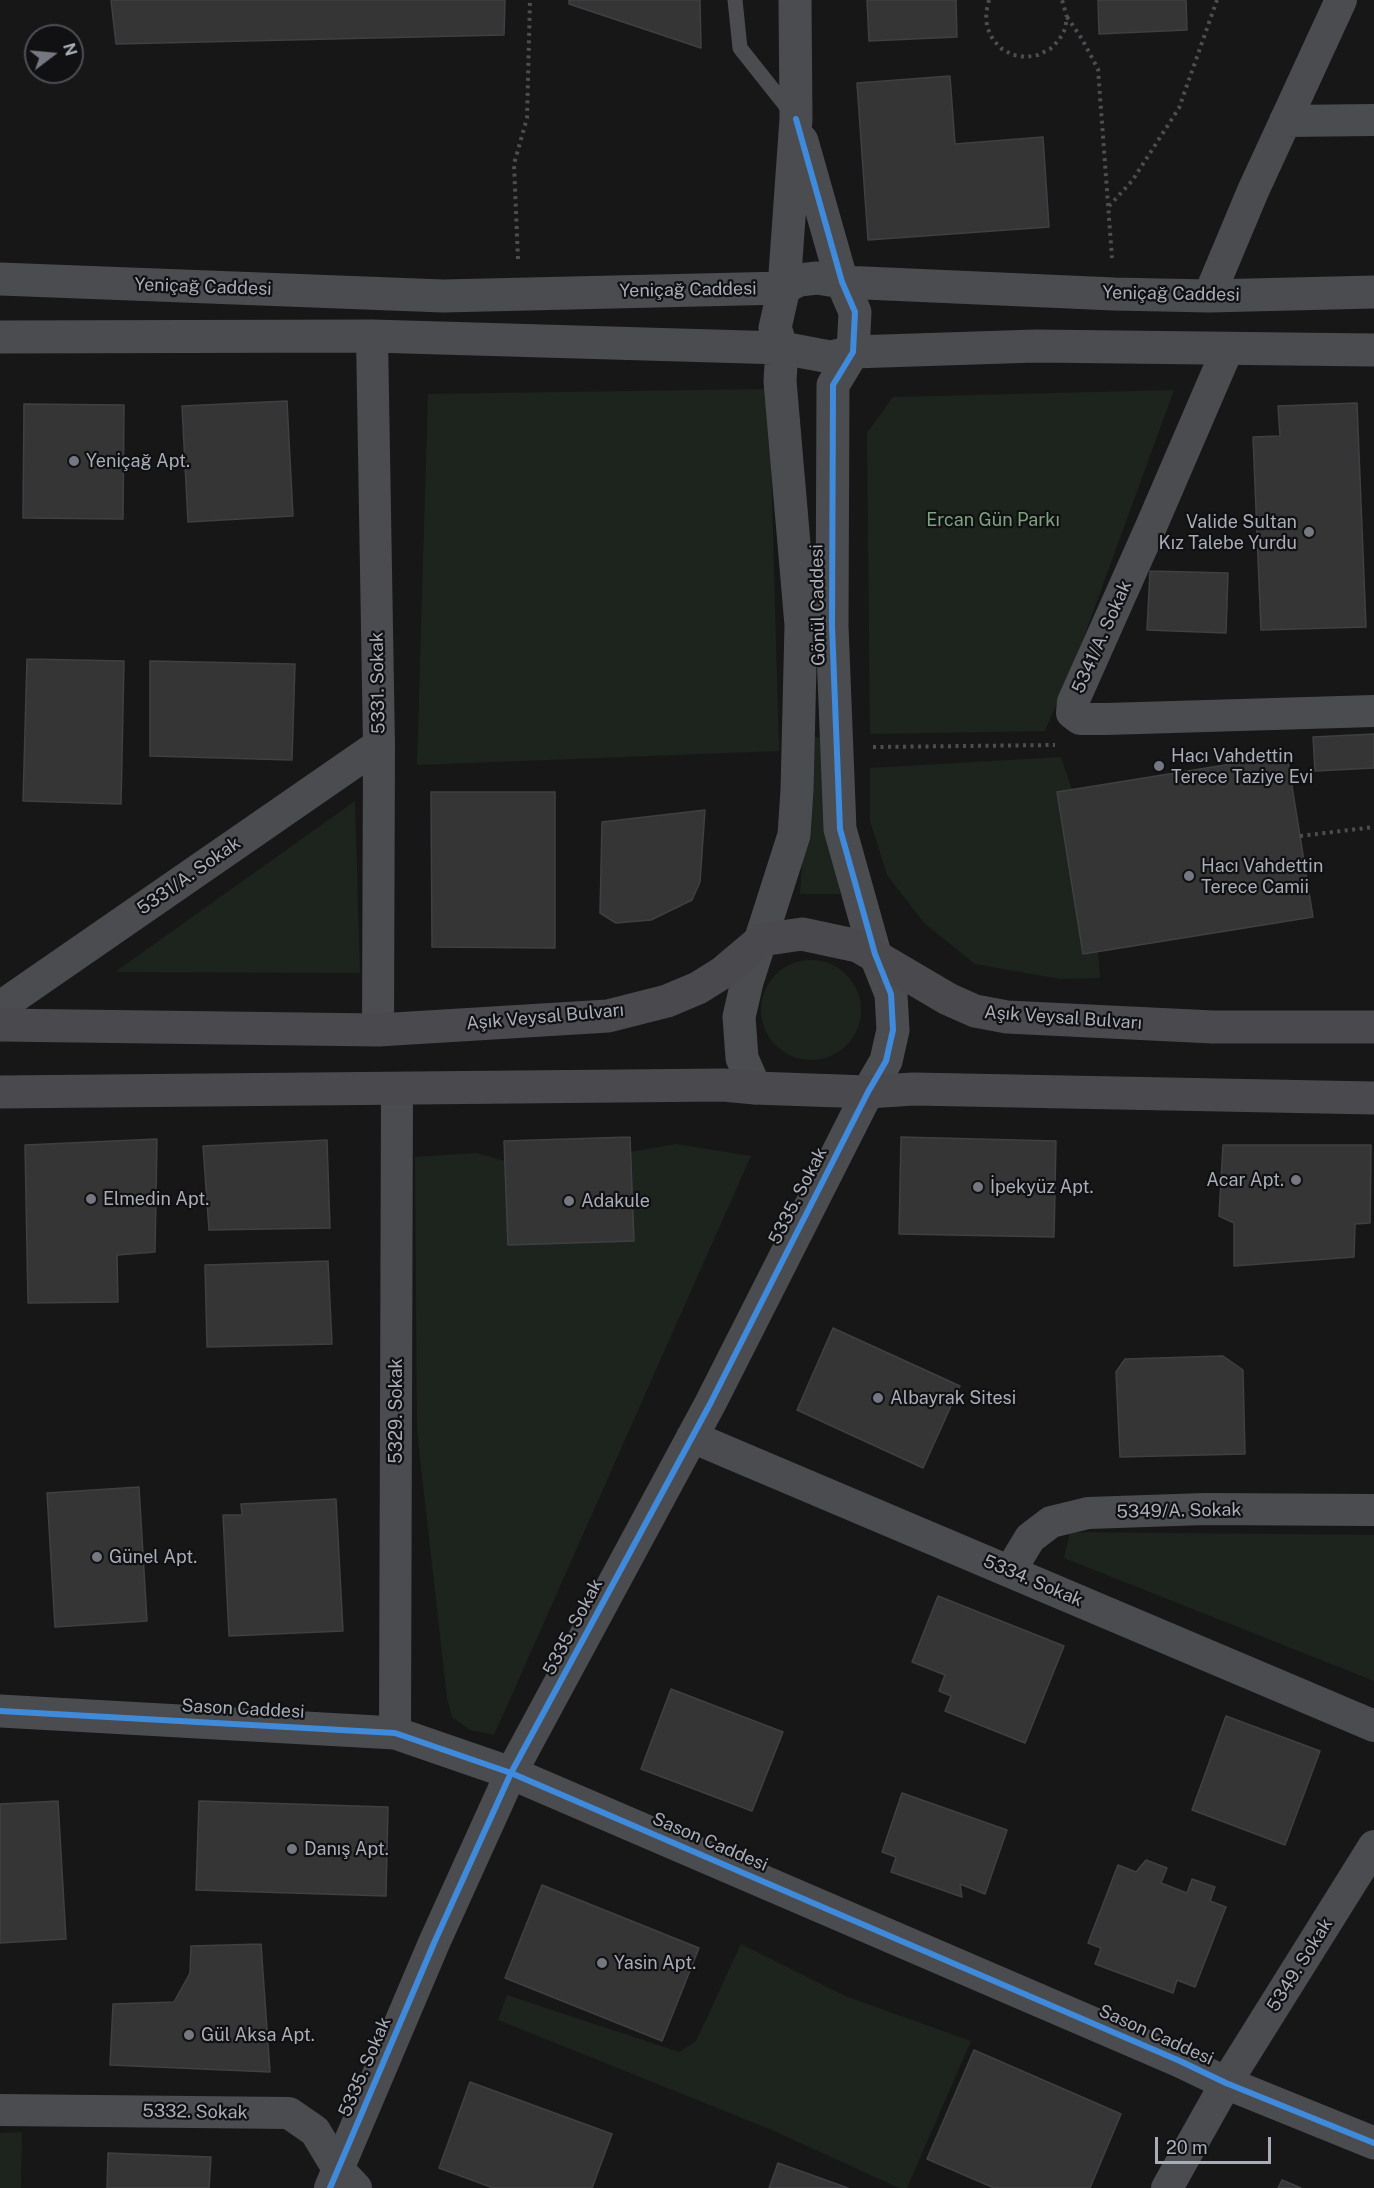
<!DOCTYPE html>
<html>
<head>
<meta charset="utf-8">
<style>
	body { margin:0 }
	#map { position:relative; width:1374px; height:2188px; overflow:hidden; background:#171717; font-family:"Public Sans",sans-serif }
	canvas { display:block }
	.north { position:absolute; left:24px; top:24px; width:60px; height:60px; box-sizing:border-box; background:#111113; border:2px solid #4d4f55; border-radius:50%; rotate:74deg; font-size:16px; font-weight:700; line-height:24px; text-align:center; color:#a8adb8 }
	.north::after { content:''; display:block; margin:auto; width:21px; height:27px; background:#757880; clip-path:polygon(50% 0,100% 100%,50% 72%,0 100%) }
	.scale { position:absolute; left:1155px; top:2137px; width:116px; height:27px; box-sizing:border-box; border:3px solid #a8adb8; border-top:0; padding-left:8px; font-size:18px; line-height:21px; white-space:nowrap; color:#a8adb8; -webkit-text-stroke:4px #111113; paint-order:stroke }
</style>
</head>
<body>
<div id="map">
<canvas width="1374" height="2188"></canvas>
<div class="north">N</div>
<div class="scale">20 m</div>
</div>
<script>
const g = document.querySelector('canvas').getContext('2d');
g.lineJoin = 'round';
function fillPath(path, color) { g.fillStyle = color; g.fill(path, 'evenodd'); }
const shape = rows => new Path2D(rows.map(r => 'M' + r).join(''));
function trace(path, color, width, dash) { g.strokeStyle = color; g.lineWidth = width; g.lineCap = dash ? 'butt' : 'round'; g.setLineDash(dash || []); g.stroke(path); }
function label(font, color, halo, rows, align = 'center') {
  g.font = font + ' "Public Sans",sans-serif'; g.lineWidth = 4.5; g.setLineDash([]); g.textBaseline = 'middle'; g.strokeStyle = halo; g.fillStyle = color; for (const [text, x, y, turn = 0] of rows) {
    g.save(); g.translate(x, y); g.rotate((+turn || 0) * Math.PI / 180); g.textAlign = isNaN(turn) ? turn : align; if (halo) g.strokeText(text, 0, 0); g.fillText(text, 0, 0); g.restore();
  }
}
fillPath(shape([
	[769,389,779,751,417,765,428,394],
	[1174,390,1074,664,1045,731,870,734,867,433,893,397],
	[810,736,822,738,840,894,800,894],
	[1061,757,1072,790,1057,793,1083,954,1098,952,1100,978,1060,979,975,964,924,923,887,875,870,821,870,768],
	[355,801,360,973,115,972],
	'761 1010a50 50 0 1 1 100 0a50 50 0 1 1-100 0Z',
	[676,1144,751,1156,494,1735,470,1730,452,1717,447,1698,417,1431,415,1157,476,1153,505,1161,508,1245,634,1241,630,1152],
	[1070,1532,1374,1535,1374,1681,1064,1558],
	[741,1944,845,1996,971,2041,907,2188,899,2188,772,2130,498,2020,507,1995,679,2052,696,2041],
	[22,2132,21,2188,0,2188,0,2133]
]), '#1d241e');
const building = shape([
	[111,0,505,0,504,35,116,44,111,0],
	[569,0,700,0,701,48,569,4,569,0],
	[867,0,956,0,957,37,869,41,867,0],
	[1098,0,1186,0,1187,30,1099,34,1098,0],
	[950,76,955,144,1043,137,1049,227,868,240,857,83,950,76],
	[287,401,293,516,188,522,182,406,287,401],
	[1357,403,1366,627,1261,630,1253,437,1280,436,1278,406,1357,403],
	[24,404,124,405,123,519,23,518,24,404],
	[1150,571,1228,573,1226,633,1147,630,1150,571],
	[27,659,124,661,121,804,23,801,27,659],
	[150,661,295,664,292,760,150,756,150,661],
	[1374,734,1374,768,1315,771,1313,737,1374,734],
	[1287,755,1313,917,1083,954,1057,792,1287,755],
	[431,792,555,792,555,948,432,947,431,792],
	[705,810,700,882,692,900,651,920,616,923,600,913,602,822,705,810],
	[630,1137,634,1241,508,1245,504,1141,630,1137],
	[901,1137,1056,1141,1054,1237,899,1234,901,1137],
	[157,1139,155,1252,117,1255,118,1302,28,1303,25,1145,157,1139],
	[327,1140,330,1228,209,1230,203,1146,327,1140],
	[1223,1145,1371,1145,1370,1223,1355,1224,1354,1257,1234,1266,1234,1223,1219,1216,1223,1145],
	[328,1261,332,1344,207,1347,205,1265,328,1261],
	[833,1328,960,1386,923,1468,797,1410,833,1328],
	[1223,1356,1243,1370,1245,1454,1120,1457,1116,1372,1125,1359,1223,1356],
	[139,1487,147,1621,55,1627,47,1493,139,1487],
	[336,1499,343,1631,229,1636,223,1515,242,1515,241,1504,336,1499],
	[938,1596,1064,1646,1025,1743,945,1711,951,1696,939,1691,945,1675,912,1662,938,1596],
	[671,1689,783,1732,752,1811,641,1769,671,1689],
	[1226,1716,1320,1751,1285,1845,1192,1810,1226,1716],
	[902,1793,1007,1830,985,1894,960,1884,962,1897,891,1872,896,1857,882,1852,902,1793],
	[58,1801,66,1939,0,1943,0,1804,58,1801],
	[199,1801,388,1807,386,1896,196,1890,199,1801],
	[1146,1860,1167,1868,1161,1883,1187,1893,1192,1879,1215,1887,1210,1901,1226,1907,1195,1987,1177,1980,1173,1993,1095,1964,1101,1948,1088,1943,1118,1865,1136,1872,1146,1860],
	[542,1885,699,1948,662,2041,505,1978,542,1885],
	[261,1944,270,2072,110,2065,113,2004,174,2002,190,1973,191,1946,261,1944],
	[974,2050,1121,2114,1090,2188,994,2188,927,2159,974,2050],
	[470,2082,612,2134,592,2188,493,2188,439,2168,470,2082],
	[108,2153,211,2157,209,2188,107,2188,108,2153],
	[778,2163,848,2188,769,2188,778,2163],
	[1282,2180,1301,2188,1278,2188,1282,2180]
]);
fillPath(building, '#353536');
trace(building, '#3f4043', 1.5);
trace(shape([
	[989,0,986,13,987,27,993,40,1002,49,1013,55,1026,57,1038,55,1050,49,1059,40,1065,29,1067,17,1062,0],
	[1067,17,1082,39,1098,69,1112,258],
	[1109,206,1132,181,1179,108,1217,0],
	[518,259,514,164,527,118,530,0],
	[873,747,1055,745],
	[1300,836,1374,827]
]), '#4d4e52', 4, [3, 4.5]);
trace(shape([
	[735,0,740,48,790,111]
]), '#4b4c50', 15);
trace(shape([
	[1285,121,1374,120],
	[1209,296,1253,191,1341,0],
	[372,336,379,745,378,1030],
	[1228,348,1150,529,1073,702,1072,713,1080,719,1106,719,1374,711],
	[0,1007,379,745],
	[692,1437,1374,1726],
	[1010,1571,1030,1538,1051,1522,1088,1513,1205,1509,1374,1510],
	[395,1733,397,1089],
	[0,2110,289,2113,315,2131,338,2169,356,2188],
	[330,2188,434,1943,511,1773,710,1404,868,1092],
	[1167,2188,1226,2083,1374,1846]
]), '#4b4c50', 32);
trace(shape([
	[802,141,842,282,855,312,853,352,833,385,832,626,840,829,875,954,891,994,893,1030,886,1061,868,1092],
	[0,279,443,296,784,288,799,280,817,278,842,282,1114,294,1209,296,1374,292],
	[0,337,372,336,782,348,830,357,853,352,1036,346,1374,350],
	[755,1088,742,1058,739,1017,747,982,794,835,797,790,801,625,780,381,782,348,775,328,784,288,796,119,795,0],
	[0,1711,395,1733,511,1773,1180,2061,1226,2083,1374,2143]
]), '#4b4c50', 33);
trace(shape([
	[0,1025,378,1030,608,1016,667,1001,698,988,722,973,761,940,802,934,858,946,948,999,975,1011,1007,1017,1213,1027,1374,1027],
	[0,1092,723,1085,755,1088,868,1092,913,1089,1374,1098]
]), '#4a4a4e', 33);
trace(shape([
	[0,1711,395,1733,511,1773,1180,2061,1226,2083,1374,2143],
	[330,2188,434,1943,511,1773,710,1404,868,1092,886,1061,893,1030,891,994,875,954,840,829,832,626,833,385,853,352,855,312,842,282,796,119]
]), '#408adc', 6);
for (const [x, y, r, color] of [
	[74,461,6,"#757880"],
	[1309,532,6,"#757880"],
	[1159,766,6,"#757880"],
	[1189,876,6,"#757880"],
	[1296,1180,6,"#757880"],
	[978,1187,6,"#757880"],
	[91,1199,6,"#757880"],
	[569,1201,6,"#757880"],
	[878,1398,6,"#757880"],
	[97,1557,6,"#757880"],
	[292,1849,6,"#757880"],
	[602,1963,6,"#757880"],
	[189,2035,6,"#757880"]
]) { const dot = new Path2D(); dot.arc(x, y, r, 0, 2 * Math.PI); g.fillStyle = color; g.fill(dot); trace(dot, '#111113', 2); }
label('18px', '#a8adb8', '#111113', [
	["Yeniçağ Caddesi",203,287,2],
	["Yeniçağ Caddesi",688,290,-1],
	["Yeniçağ Caddesi",1171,294,1],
	["Gönül Caddesi",818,605,-91],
	["5341/A. Sokak",1102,637,-66],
	["5331. Sokak",378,683,-91],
	["5331/A. Sokak",189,876,-35],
	["Aşık Veysal Bulvarı",545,1017,-5],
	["Aşık Veysal Bulvarı",1063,1018,4],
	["5335. Sokak",798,1196,-63],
	["5329. Sokak",396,1411,-90],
	["5349/A. Sokak",1179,1511,-1],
	["5334. Sokak",1033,1581,23],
	["5335. Sokak",573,1627,-62],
	["Sason Caddesi",243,1709,3],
	["Sason Caddesi",710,1842,23],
	["5349. Sokak",1300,1965,-58],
	["Sason Caddesi",1156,2035,24],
	["5335. Sokak",365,2067,-67],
	["5332. Sokak",195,2112,1]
]);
label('18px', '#a8adb8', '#111113', [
	["Yeniçağ Apt.",86,461],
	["Valide Sultan",1297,522,"right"],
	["Kız Talebe Yurdu",1297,543,"right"],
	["Hacı Vahdettin",1171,756],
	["Terece Taziye Evi",1171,777],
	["Hacı Vahdettin",1201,866],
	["Terece Camii",1201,887],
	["Acar Apt.",1284,1180,"right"],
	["İpekyüz Apt.",990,1187],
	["Elmedin Apt.",103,1199],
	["Adakule",581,1201],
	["Albayrak Sitesi",890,1398],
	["Günel Apt.",109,1557],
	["Danış Apt.",304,1849],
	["Yasin Apt.",614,1963],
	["Gül Aksa Apt.",201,2035]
], 'left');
label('18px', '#7fa381', '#111113', [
	["Ercan Gün Parkı",993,520]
]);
</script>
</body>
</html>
